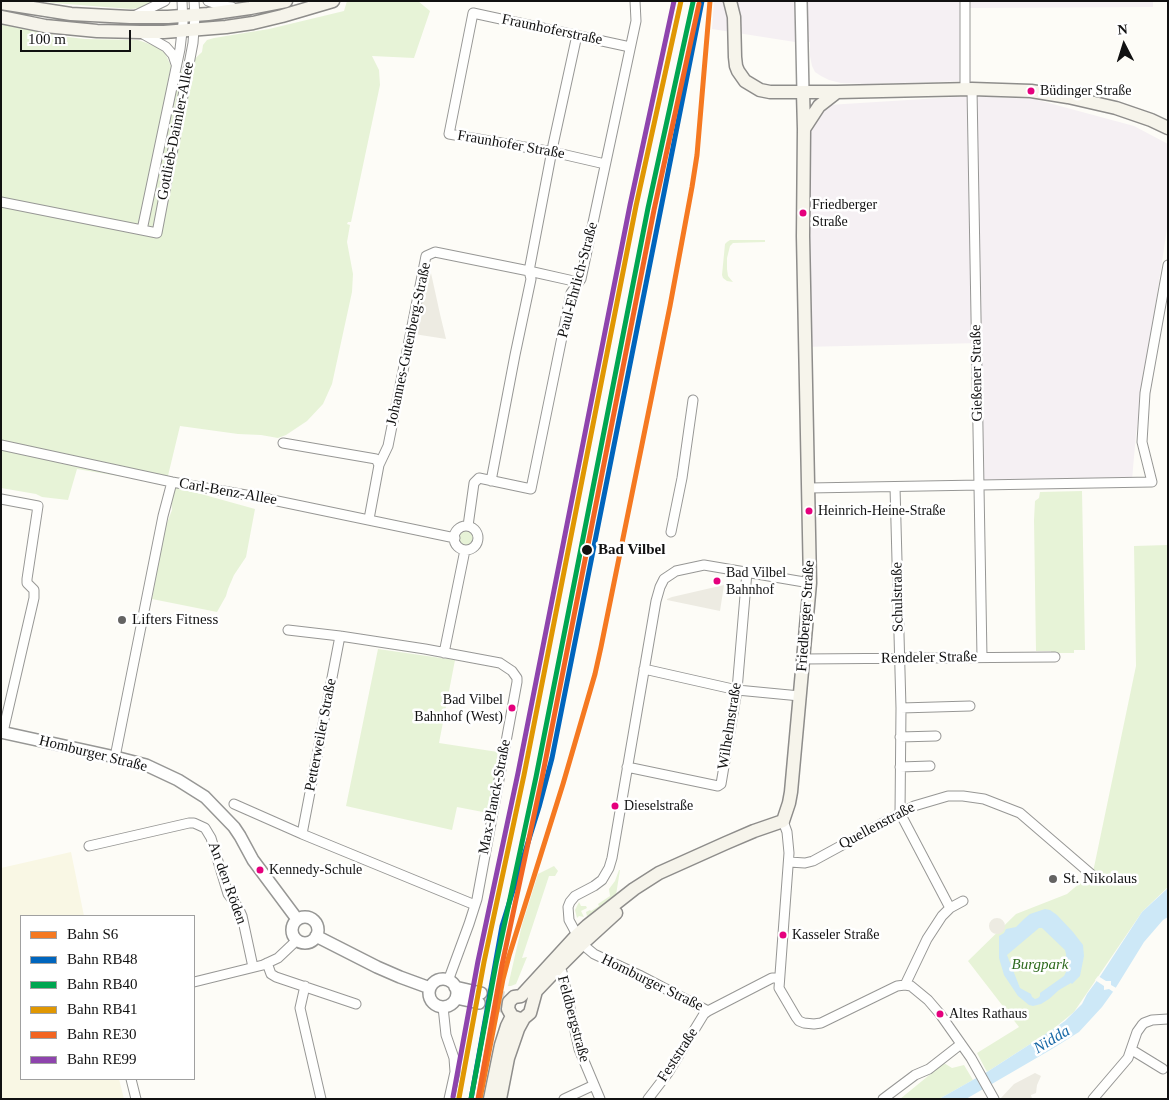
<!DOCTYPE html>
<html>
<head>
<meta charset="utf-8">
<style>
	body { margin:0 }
	#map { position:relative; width:1169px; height:1100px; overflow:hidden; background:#fdfcf7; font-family:"Times New Roman",serif }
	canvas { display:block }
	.frame { position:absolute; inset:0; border:2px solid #111; pointer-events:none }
	.legend { position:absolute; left:20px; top:915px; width:175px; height:165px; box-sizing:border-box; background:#fff; border:1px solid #a0a0a0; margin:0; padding:6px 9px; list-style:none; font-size:15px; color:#111 }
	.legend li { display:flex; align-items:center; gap:10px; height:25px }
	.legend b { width:25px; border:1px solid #a0a0a0 }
	.north { position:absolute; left:1099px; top:20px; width:50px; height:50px; -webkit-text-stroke:4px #fff; paint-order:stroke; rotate:355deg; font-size:14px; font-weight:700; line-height:20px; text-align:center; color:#111 }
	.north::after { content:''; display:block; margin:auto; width:18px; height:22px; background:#111; clip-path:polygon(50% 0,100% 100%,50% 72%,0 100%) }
	.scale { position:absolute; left:20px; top:30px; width:111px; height:22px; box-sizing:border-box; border:2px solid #111; border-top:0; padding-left:6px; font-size:15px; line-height:18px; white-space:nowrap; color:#111; -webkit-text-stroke:4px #fff; paint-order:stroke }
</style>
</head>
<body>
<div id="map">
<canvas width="1169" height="1100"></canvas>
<div class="frame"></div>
<ul class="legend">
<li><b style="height:6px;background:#f57921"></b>Bahn S6</li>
<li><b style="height:6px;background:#0065bd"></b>Bahn RB48</li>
<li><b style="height:6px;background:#00a651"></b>Bahn RB40</li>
<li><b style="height:6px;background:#e09702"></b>Bahn RB41</li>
<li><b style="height:6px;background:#f26522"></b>Bahn RE30</li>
<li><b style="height:6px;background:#8e44ad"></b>Bahn RE99</li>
</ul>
<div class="north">N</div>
<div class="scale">100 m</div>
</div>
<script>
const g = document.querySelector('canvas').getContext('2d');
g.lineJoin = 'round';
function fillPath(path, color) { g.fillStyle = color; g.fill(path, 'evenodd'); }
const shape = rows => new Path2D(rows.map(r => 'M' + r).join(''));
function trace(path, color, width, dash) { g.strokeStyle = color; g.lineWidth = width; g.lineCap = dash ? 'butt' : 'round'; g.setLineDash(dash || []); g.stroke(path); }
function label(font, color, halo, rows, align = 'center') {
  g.font = font + ' "Times New Roman",serif'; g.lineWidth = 5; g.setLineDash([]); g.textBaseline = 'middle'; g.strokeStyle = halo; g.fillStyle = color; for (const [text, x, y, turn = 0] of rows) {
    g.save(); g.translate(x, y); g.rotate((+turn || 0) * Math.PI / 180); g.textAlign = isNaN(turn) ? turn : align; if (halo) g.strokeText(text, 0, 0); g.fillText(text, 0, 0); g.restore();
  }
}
fillPath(shape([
	[714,1,1153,1,1153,7,969,8,971,81,866,84,841,83,829,80,821,76,815,72,812,66,810,56,810,42,795,42,712,29],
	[971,96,1034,99,1134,126,1168,144,1168,222,1136,434,1132,480,984,482,981,343,801,347,797,107]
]), '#f5f0f3');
fillPath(shape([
	[71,852,84,916,21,916,21,1079,119,1079,124,1099,1,1099,1,868]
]), '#f9f7e4');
fillPath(shape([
	[41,1,158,1,141,8,131,9,54,3],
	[347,1,418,1,430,11,414,58,372,56,379,70,380,85,351,222,348,222,347,224,350,225,347,242,353,274,352,292,332,384,323,404,307,421,286,435,278,438,261,435,238,434,180,426,166,484,77,469,68,500,42,497,36,494,1,488,1,22,25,27,41,32,59,36,85,39,138,40,155,46,165,53,171,66,167,85,202,52,203,45,207,40,214,38,269,29,344,11],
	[730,240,765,240,765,242,733,243,730,246,727,258,727,269,728,276,733,282,727,281,723,278,722,275,725,244,727,242],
	[176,487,255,509,246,557,234,575,228,589,226,596,217,612,152,599,165,528,172,510,171,499,173,490],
	[1082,491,1085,650,1074,650,1074,653,1051,653,1051,651,1036,651,1034,520,1035,501,1039,498,1040,492],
	'459 538a8 8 0 1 1 16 0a8 8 0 1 1-16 0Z',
	[1168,545,1168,887,1142,912,1074,1012,1052,1030,987,1072,977,1053,1019,1027,968,961,1016,914,1067,894,1093,872,1136,666,1134,546],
	[378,649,455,660,439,743,498,752,488,813,457,807,452,830,346,806],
	[554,866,558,871,555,876,549,876,522,958,527,957,516,984,511,986,508,986,522,925,538,874],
	[619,870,620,870,616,895,591,914,587,916,586,912,590,910,591,911,599,906,598,904,610,896,609,889,615,881],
	[579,902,581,906,586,906,587,908,581,911,584,917,579,916,577,918,575,910],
	[944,1063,952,1068,964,1065,973,1080,939,1099,900,1099]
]), '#e7f3d7');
fillPath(shape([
	[429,264,440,314,446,339,414,334],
	[724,585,720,611,667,600,667,599,672,597],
	'989 926a8 8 0 1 1 16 0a8 8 0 1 1-16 0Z',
	[1035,1073,1041,1076,1037,1085,1036,1093,1031,1095,1032,1099,1000,1099,1014,1084]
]), '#edebe2');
fillPath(shape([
	[1168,888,1168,917,1163,920,1144,942,1115,989,1102,1007,1079,1032,1052,1049,966,1099,939,1099,987,1072,1052,1030,1065,1021,1082,1004,1087,994,1101,975,1142,912],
	[1045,909,1050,910,1057,915,1073,932,1083,945,1084,956,1080,976,1072,984,1071,983,1059,990,1049,999,1041,1004,1033,1006,1029,1005,1018,996,1004,975,999,958,999,936,1004,933,1006,929,1016,927,1024,919,1030,914],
	[1039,928,1042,928,1065,950,1066,954,1066,972,1064,976,1040,993,1040,996,1038,998,1035,999,1032,997,1031,994,1020,988,1007,955]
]), '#cde8f7');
fillPath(shape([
	[1098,976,1106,981,1111,981,1111,985,1118,989,1115,993,1109,989,1104,990,1104,986,1095,980]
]), '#fdfcf7');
trace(shape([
	[481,993,504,997],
	[479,1003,502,1007]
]), '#dad9d4', 11, [11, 5.5]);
const minor = shape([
	[208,1,222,6,232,7],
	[965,1,965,90],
	[136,15,165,1],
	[143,34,166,47,173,55,176,64],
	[972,89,982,657],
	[605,164,553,152,449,134,473,13,630,47],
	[1,202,157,233,193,43,195,16,194,1],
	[142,230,180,49,183,23,182,1],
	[283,443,376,459,379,465,369,519],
	[1,445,172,482,263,498,455,538],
	[379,465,388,446,426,256,435,252,529,271,578,282],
	[491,481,515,355,531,279,529,271,553,145,577,35],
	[895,487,901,708,900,813,950,908],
	[809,488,1152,482,1142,442,1145,393,1168,265],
	[1,499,38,506,27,579,27,583,34,590,34,598,3,732],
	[468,526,474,483,479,478,531,489,571,293,581,279,636,21,635,1],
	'454 538a12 12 0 1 1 24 0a12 12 0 1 1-24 0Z',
	[671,532,682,478,693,400],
	[288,630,340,636,425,649,500,663,512,671,517,678,517,682,477,899,469,924,448,981],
	[444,653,465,550],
	[803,659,1055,657],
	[644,669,737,690,800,696],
	[901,708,970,706],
	[900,737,936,736],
	[115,757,163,516,172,482],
	[627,767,718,786,721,784,737,690,747,572],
	[900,767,930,766],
	[234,804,302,834,475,905],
	[783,821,787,832,789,853,779,988,796,1017,799,1021,804,1023,814,1024,821,1023,897,986,905,985,911,986,928,1000,940,1014,971,1058,994,1099],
	[302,834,340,636],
	[89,846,189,823,194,823,205,828,211,838,228,894,238,907,242,916,253,967],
	[789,862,805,863,813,861,914,806,948,796,963,796,984,799,1020,813,1092,875],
	[577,935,569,920,568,907,570,902,575,896,594,886,602,880,609,868,612,858,656,601,660,587,664,579,676,571,704,565,810,583],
	[582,944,594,954,639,975,708,1011,772,978,779,978],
	[267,963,271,974,276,977,356,1004],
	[558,968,562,972,579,1049,600,1099],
	[194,982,263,965,278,958,297,940],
	[905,985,927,939,942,916,950,908,963,901],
	[305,986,300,1008,321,1099],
	[443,1007,446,1035,454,1058,455,1072,449,1099],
	[1132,1050,1163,1069],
	[131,1079,136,1099],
	[564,1099,594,1085],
	[648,1099,668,1073,704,1014,708,1011],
	[883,1099,915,1075,929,1069,961,1044],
	[1093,1099,1128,1058,1137,1032,1142,1025,1144,1023,1152,1020,1168,1019]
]);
const tertiary = shape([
	[801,1,803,92],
	[1,732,115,757,146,765,178,780,205,797,234,827,240,836,253,860,297,919],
	'292 930a13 13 0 1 1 26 0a13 13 0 1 1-26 0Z',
	[316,936,377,967,400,977,430,988],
	'429 993a14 14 0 1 1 28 0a14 14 0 1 1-28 0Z',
	[455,987,481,993],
	[456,998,479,1003]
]);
const secondary = shape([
	[730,1,734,17,735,57,736,66,738,71,745,81,760,90,770,92,837,92,972,89,1031,91,1068,97,1116,108,1151,120,1168,128],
	[1,3,71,14,130,17,168,17,208,14,250,8,286,1],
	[1,17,45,26,97,31,140,32,164,32,226,27,253,23,282,16,333,1],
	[804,129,819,106,837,92],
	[524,1018,520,1019,512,1016,508,1009,509,1002,514,997,521,996,577,935,587,926,634,889,659,873,726,843,754,831,783,821,789,803,791,792,810,583,803,236,804,129,803,92],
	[490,1099,501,1045,507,1026,512,1016],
	[500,1099,508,1058,518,1029,524,1018,530,1013,536,991,558,968,582,944,616,913]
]);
trace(minor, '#979795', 11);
trace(tertiary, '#979795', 14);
trace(secondary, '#8e8d8b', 15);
trace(minor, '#fffffe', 9);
trace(tertiary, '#fffffe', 11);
trace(secondary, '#f6f4eb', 12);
trace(shape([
	[480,1099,503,979,509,956,563,784,595,674,601,647,670,306,692,187,697,155,710,1]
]), '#f57921', 5);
trace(shape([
	[471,1099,502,926,539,807,552,758,702,1]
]), '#0065bd', 5);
trace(shape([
	[471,1099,496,964,536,777,648,208,693,2]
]), '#00a651', 5);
trace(shape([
	[459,1098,484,962,524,775,636,206,681,1]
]), '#e09702', 5);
trace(shape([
	[478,1099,502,965,542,778,654,210,699,4]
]), '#f26522', 5);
trace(shape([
	[453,1097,478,961,518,773,630,205,674,1]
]), '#8e44ad', 5);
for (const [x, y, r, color] of [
	[1031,91,4.5,"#e5007d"],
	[803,213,4.5,"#e5007d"],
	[809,511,4.5,"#e5007d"],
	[587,550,6,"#111"],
	[717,581,4.5,"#e5007d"],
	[122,620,5,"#646362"],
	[512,708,4.5,"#e5007d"],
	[615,806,4.5,"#e5007d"],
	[260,870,4.5,"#e5007d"],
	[1053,879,5,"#646362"],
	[783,935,4.5,"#e5007d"],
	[940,1014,4.5,"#e5007d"]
]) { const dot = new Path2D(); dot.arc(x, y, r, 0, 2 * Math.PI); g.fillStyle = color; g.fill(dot); trace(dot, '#fff', 2); }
label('14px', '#111', '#fff', [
	["Büdinger Straße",1040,91],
	["Friedberger",812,205],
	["Straße",812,222],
	["Heinrich-Heine-Straße",818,511],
	["Bad Vilbel",726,573],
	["Bahnhof",726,590],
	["Bad Vilbel",503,700,"right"],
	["Bahnhof (West)",503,717,"right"],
	["Dieselstraße",624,806],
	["Kennedy-Schule",269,870],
	["Kasseler Straße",792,935],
	["Altes Rathaus",949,1014]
], 'left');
label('15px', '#111', '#fff', [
	["Fraunhoferstraße",552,30,12],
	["Gottlieb-Daimler-Allee",176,131,-79],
	["Fraunhofer Straße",511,145,10],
	["Paul-Ehrlich-Straße",578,280,-75],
	["Johannes-Gutenberg-Straße",409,344,-78],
	["Gießener Straße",977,373,-91],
	["Carl-Benz-Allee",228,492,10],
	["Schulstraße",898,597,-91],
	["Friedberger Straße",806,616,-86],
	["Rendeler Straße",929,658,-1],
	["Wilhelmstraße",730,726,-81],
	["Petterweiler Straße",321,735,-79],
	["Homburger Straße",93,754,14],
	["Max-Planck-Straße",495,797,-79],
	["Quellenstraße",877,826,-28],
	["An den Röden",227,883,70],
	["Homburger Straße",652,983,26],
	["Feldbergstraße",573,1019,75],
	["Feststraße",678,1055,-57]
]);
label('bold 15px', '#111', '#fff', [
	["Bad Vilbel",598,550]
], 'left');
label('15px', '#111', '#fff', [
	["Lifters Fitness",132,620],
	["St. Nikolaus",1063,879]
], 'left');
label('italic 15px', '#2f6b1f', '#fff', [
	["Burgpark",1040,965]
]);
label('italic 16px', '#1768a6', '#fff', [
	["Nidda",1052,1040,-31]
]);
</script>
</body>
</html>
